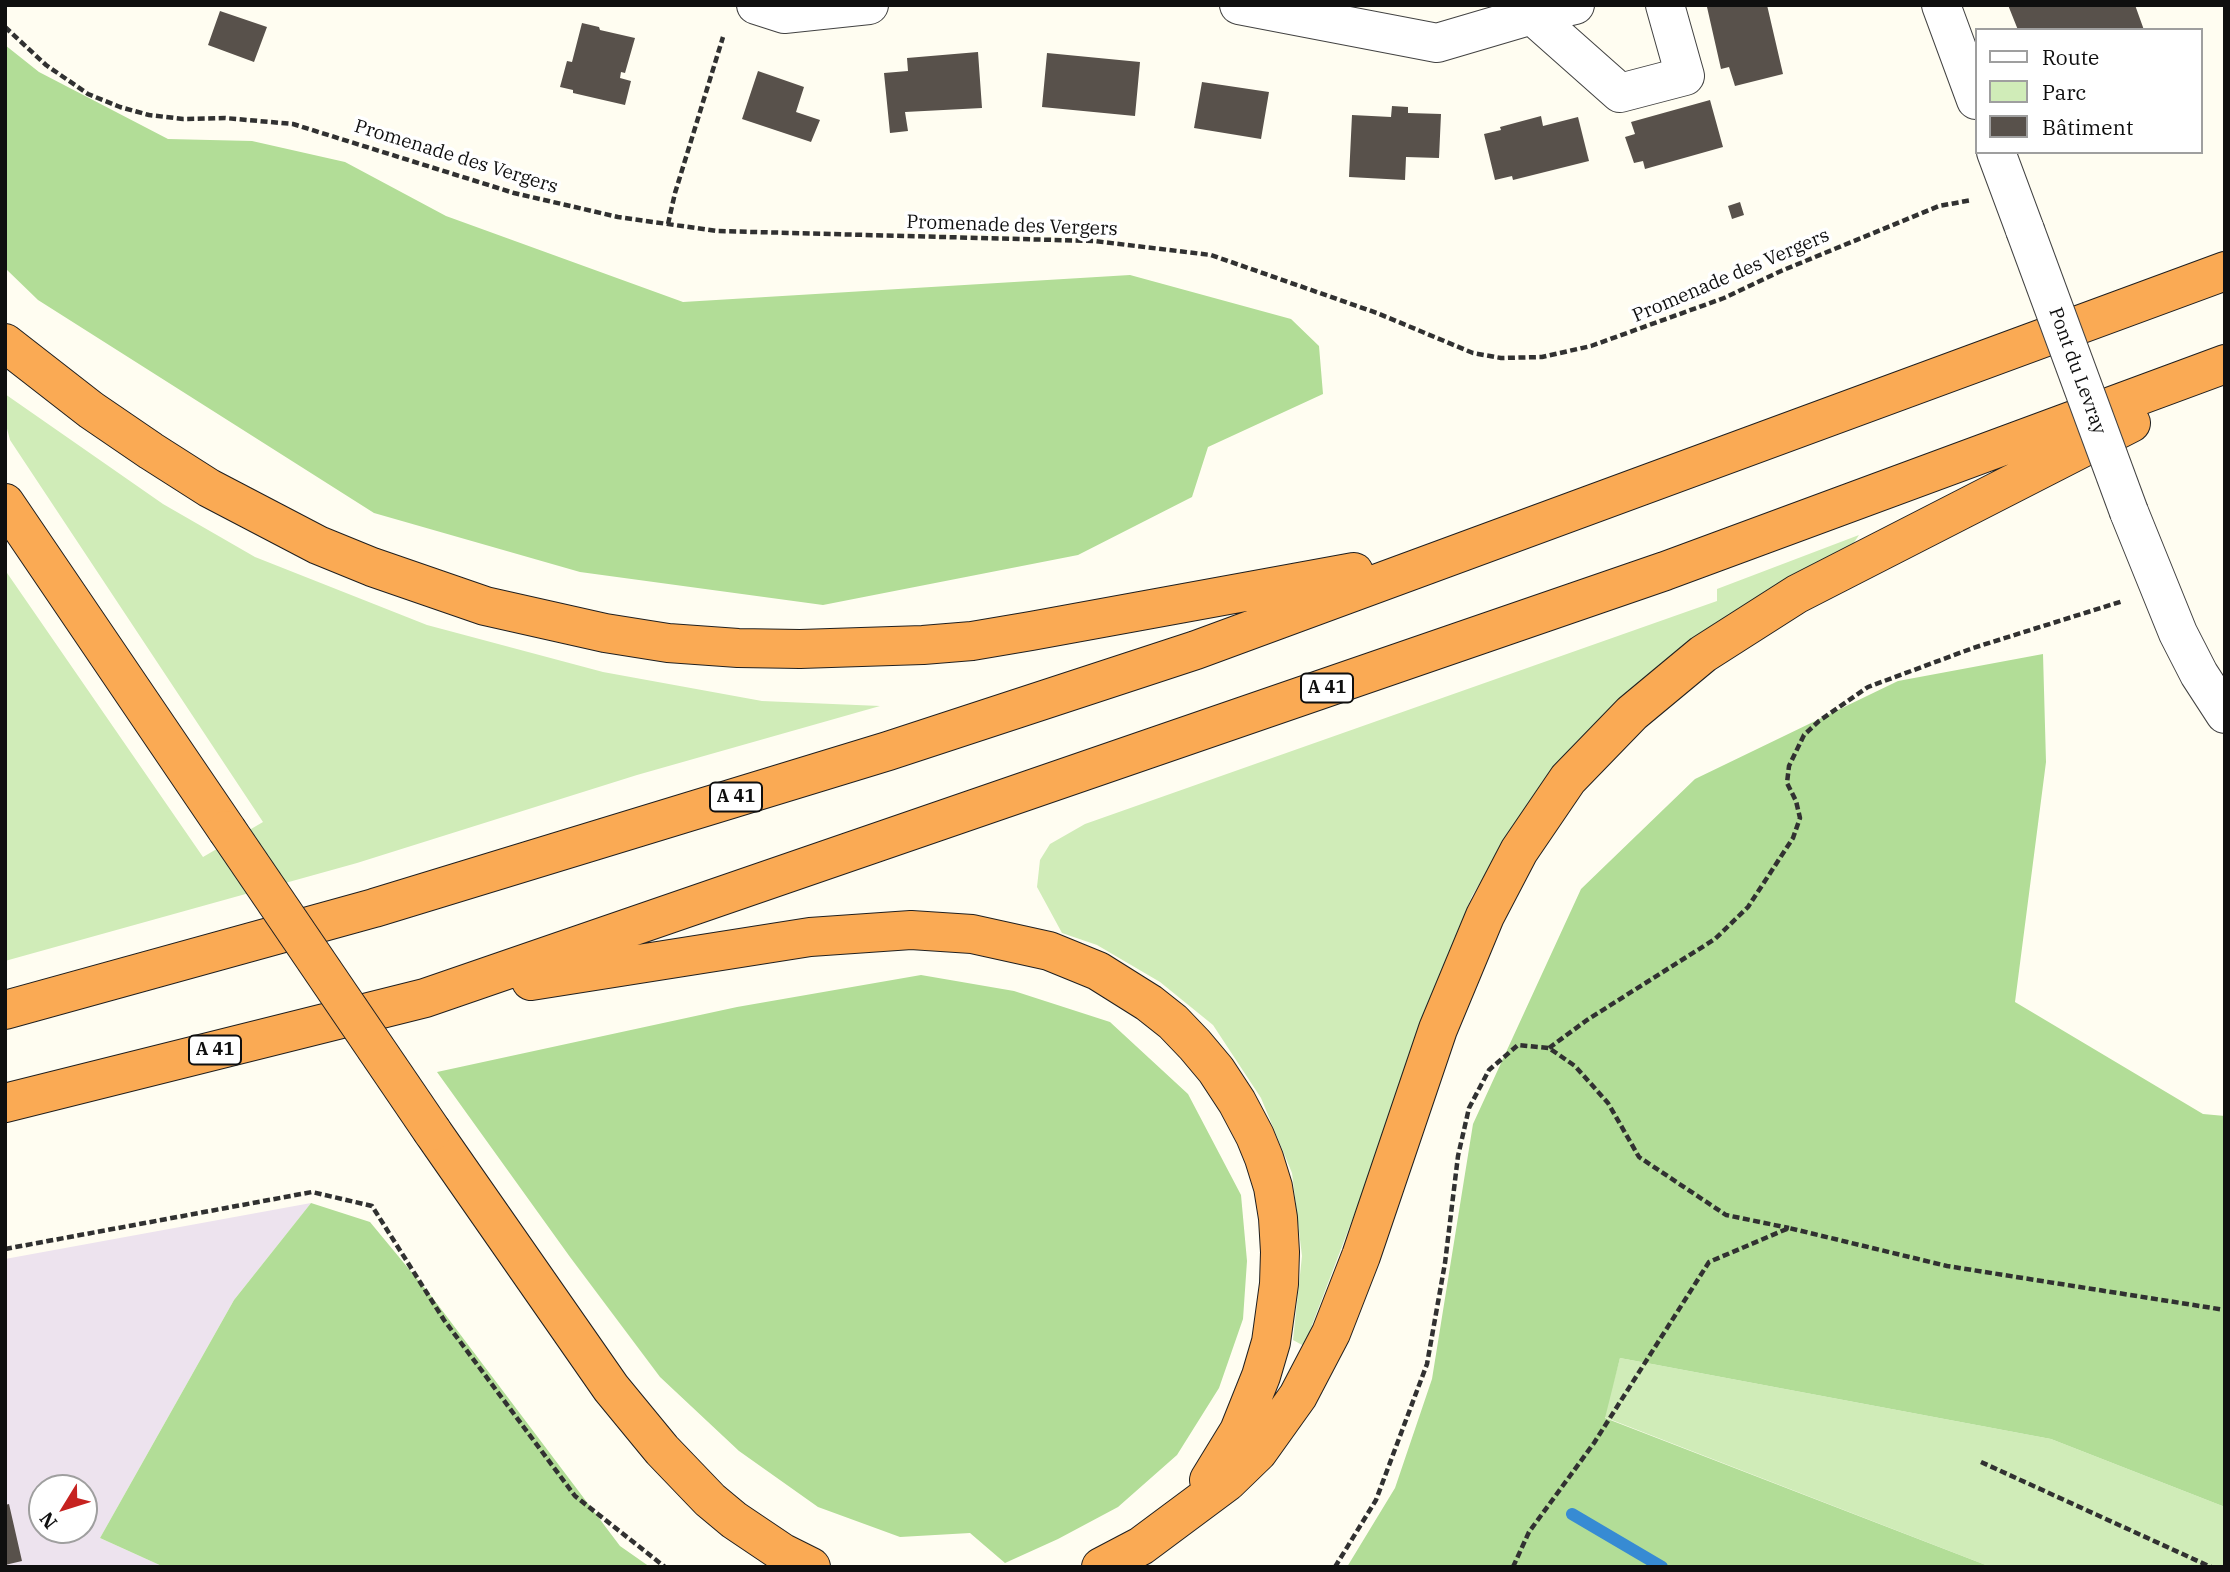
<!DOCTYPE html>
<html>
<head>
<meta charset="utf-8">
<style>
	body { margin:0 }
	#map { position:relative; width:2230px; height:1572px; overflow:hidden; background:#fffdf1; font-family:"IBM Plex Serif",serif }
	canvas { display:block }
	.frame { position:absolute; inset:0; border:7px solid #0f0f0f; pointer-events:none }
	.legend { position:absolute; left:1975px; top:28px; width:228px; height:126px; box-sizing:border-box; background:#fff; border:2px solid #9f9f9f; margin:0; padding:9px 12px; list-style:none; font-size:21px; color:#0f0f0f }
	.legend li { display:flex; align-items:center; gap:14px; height:35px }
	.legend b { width:35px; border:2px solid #9f9f9f }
	.north { position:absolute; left:28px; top:1474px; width:70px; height:70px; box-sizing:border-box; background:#fff; border:2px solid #9f9f9f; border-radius:50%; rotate:232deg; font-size:19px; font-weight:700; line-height:28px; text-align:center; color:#0f0f0f }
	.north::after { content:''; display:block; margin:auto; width:24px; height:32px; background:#c62220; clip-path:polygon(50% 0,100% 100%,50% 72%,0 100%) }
</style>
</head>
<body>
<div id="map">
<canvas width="2230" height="1572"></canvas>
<div class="frame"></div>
<ul class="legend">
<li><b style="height:9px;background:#fff"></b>Route</li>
<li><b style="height:19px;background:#d0ecb8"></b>Parc</li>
<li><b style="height:19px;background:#58514b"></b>Bâtiment</li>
</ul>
<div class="north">N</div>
</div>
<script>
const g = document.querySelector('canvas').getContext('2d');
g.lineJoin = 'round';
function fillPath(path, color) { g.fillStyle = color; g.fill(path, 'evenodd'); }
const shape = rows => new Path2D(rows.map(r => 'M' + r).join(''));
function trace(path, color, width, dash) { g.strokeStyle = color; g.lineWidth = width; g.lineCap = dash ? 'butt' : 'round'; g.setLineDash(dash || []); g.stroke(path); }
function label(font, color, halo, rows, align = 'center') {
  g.font = font + ' "IBM Plex Serif",serif'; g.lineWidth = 7; g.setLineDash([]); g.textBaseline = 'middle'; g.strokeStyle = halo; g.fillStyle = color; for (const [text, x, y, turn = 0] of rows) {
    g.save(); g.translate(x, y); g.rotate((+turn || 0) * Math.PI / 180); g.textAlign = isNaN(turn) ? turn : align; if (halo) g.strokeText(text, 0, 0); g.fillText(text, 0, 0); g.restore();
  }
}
fillPath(shape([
	[311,1203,234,1300,100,1538,164,1567,5,1567,5,1259],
	[42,1488,84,1488,84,1530,42,1530]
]), '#ede3ee');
fillPath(shape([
	[5,394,163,504,255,557,427,625,603,672,762,701,880,706,637,775,357,863,5,961,5,570,203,857,263,822,10,440,5,421],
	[1859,535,1853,544,1642,682,1576,742,1523,813,1472,896,1423,1019,1378,1152,1304,1346,1293,1340,1302,1256,1292,1173,1261,1098,1213,1025,1160,982,1097,945,1062,933,1037,887,1040,860,1050,844,1085,824,1717,601,1717,589],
	[1620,1358,2051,1439,2225,1507,2225,1567,1991,1567,1604,1417]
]), '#d0ecb8');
fillPath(shape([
	[5,45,39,72,168,139,252,141,345,162,446,216,683,302,1130,275,1291,319,1319,346,1323,394,1208,447,1192,497,1078,555,823,605,580,572,374,513,38,300,5,268],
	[2043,654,2046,762,2015,1002,2203,1114,2225,1116,2225,1507,2051,1439,1620,1358,1605,1418,1991,1567,1347,1567,1395,1488,1432,1379,1473,1124,1581,889,1695,779,1898,681],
	[921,975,1014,991,1110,1022,1188,1094,1241,1195,1247,1261,1243,1319,1219,1388,1177,1455,1118,1507,1058,1539,1005,1563,970,1533,900,1537,818,1507,739,1451,660,1377,570,1257,437,1072,737,1007],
	[311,1203,370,1222,432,1297,620,1546,650,1567,164,1567,100,1538,234,1300]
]), '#b2dd97');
trace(shape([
	[1572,1514,1662,1567]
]), '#378bd3', 12);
fillPath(shape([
	[1714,5,1767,5,1783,74,1735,86,1729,67,1721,69,1707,7],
	[2008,5,2135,5,2144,30,2018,30],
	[220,11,267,27,254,62,208,45],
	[582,23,599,27,600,30,635,38,625,73,621,72,620,78,631,81,625,105,573,93,573,90,560,87,567,61,572,62],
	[978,52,982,108,905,112,908,131,890,133,884,73,908,71,907,58],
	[1047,53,1140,62,1135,116,1042,107],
	[758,71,804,87,796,112,820,120,811,142,742,119],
	[1202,82,1269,92,1261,139,1194,128],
	[1710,100,1723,147,1645,169,1643,161,1634,163,1625,137,1635,134,1631,122],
	[1392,106,1408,107,1408,113,1441,114,1439,158,1406,157,1405,180,1349,177,1352,115,1391,117],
	[1541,116,1543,126,1578,117,1589,161,1513,180,1512,176,1495,180,1484,134,1501,130,1500,127],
	[1740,202,1744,215,1732,219,1728,206],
	[9,1504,22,1561,5,1565,5,1505]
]), '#58514b');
const street = shape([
	[756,5,784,14,869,5],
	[1239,5,1437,43,1532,15,1575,5],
	[1941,5,1976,100],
	[1532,15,1620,93,1685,76,1665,5],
	[1996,152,2025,230],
	[2129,512,2178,633,2199,674,2225,714]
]);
const highway = shape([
	[5,343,91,410,151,451,209,488,318,545,372,567,485,606,605,633,668,643,738,648,800,649,923,645,972,641,1031,631,1354,572],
	[5,503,227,830],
	[531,981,810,937,911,930,972,934,1049,951,1098,971,1149,1003,1173,1022,1195,1045,1216,1070,1237,1102,1255,1136,1264,1158,1273,1187,1278,1218,1280,1252,1279,1284,1271,1342,1261,1376,1239,1431,1209,1480],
	[5,1010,374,908,888,751,1196,650,2225,271],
	[5,1103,425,998,1665,571,2225,364],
	[432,1131,611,1388,662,1450,710,1500,734,1520,783,1553,811,1567],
	[1101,1567,1141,1546,1227,1482,1258,1452,1298,1396,1331,1333,1361,1256,1438,1029,1485,916,1519,851,1568,779,1632,713,1703,654,1797,594,2131,423]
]);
trace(street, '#424242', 40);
trace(highway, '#202020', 40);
trace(shape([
	[5,27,46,65,88,94,120,107,149,115,183,119,225,118,293,124,514,193,618,217,717,231,1094,241,1211,255,1377,313,1473,353,1501,358,1542,357,1591,346,1724,298,1781,271,1939,206,1972,200],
	[668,224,675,193,723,37],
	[1549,1048,1587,1020,1715,939,1748,907,1793,838,1800,818,1796,801,1787,783,1789,766,1804,735,1819,721,1868,687,1973,648,2123,601],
	[5,1249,312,1192,372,1206,444,1320,575,1496,665,1567],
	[1981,1462,2211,1567],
	[1335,1567,1376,1500,1427,1364,1445,1263,1458,1156,1469,1108,1489,1070,1518,1045,1549,1048,1575,1066,1608,1103,1639,1157,1726,1215,1789,1228],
	[1513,1567,1529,1532,1594,1443,1709,1262,1789,1228,1947,1266,2225,1310]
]), '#313131', 4.5, [7, 3.5]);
trace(street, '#fff', 38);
trace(highway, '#faaa54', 38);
const streetBridge = shape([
	[2025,230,2129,512]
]);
const highwayBridge = shape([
	[227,830,432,1131]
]);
trace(streetBridge, '#424242', 40, []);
trace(highwayBridge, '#202020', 40, []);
trace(streetBridge, '#fff', 38);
trace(highwayBridge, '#faaa54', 38);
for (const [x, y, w] of [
	[1327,688,52],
	[736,797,52],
	[215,1050,52]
]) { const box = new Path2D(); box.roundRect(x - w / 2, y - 14.5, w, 29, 5); g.fillStyle = '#fff'; g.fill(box); trace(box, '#0f0f0f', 2); }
label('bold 18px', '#0f0f0f', null, [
	["A 41",1327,688],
	["A 41",736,797],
	["A 41",215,1050]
]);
label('19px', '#0f0f0f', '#fff', [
	["Promenade des Vergers",456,157,17],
	["Promenade des Vergers",1012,226,2],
	["Promenade des Vergers",1731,276,-23],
	["Pont du Levray",2077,371,70]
]);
</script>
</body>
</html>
